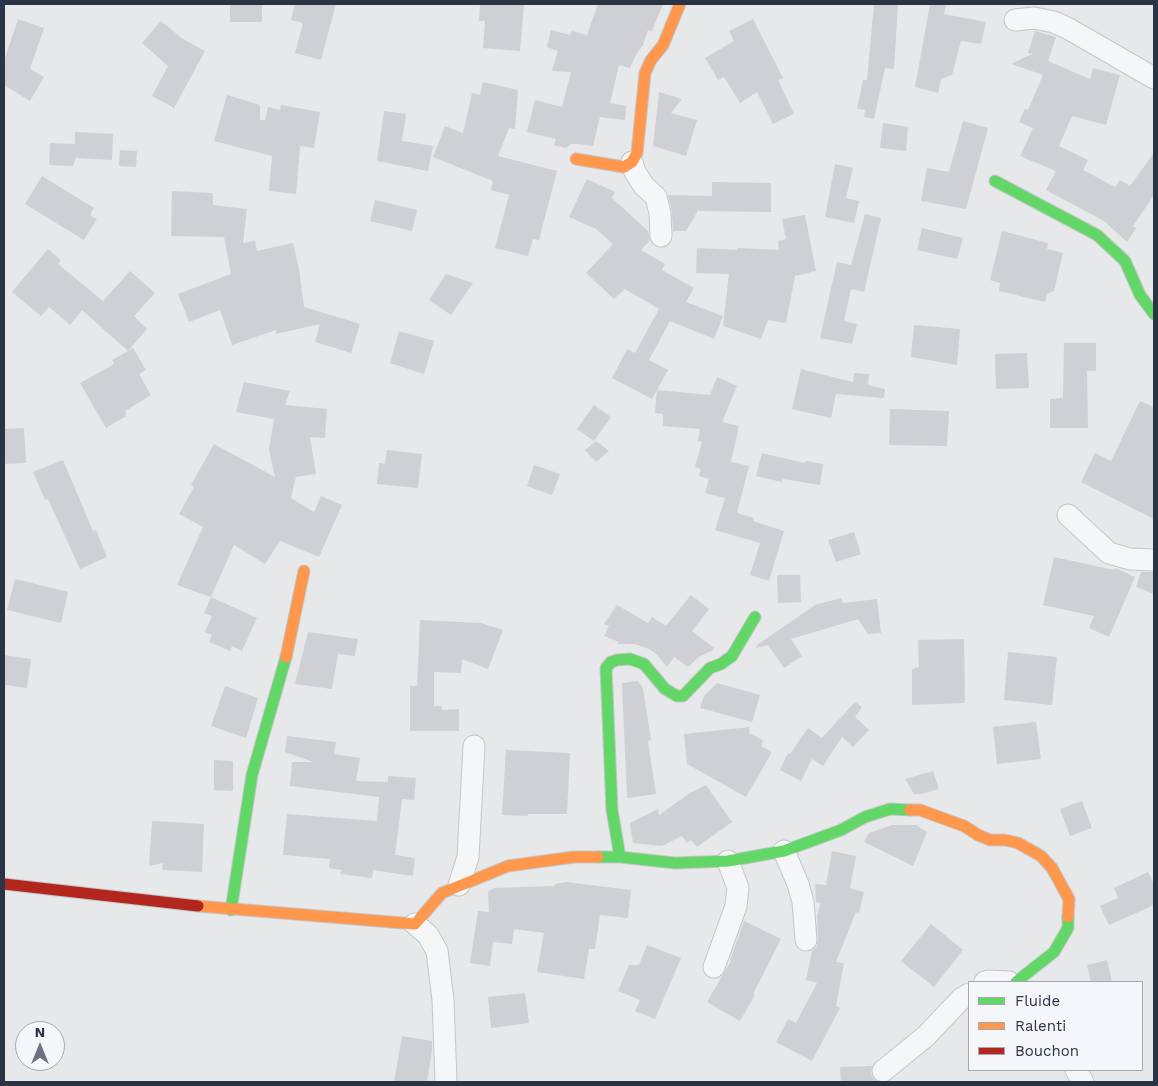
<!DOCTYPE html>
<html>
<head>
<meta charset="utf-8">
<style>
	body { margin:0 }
	#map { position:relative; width:1158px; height:1086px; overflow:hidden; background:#e6e8ea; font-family:"Work Sans",sans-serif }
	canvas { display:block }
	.frame { position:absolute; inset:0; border:5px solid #2b3445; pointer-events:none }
	.legend { position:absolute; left:968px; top:981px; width:175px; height:90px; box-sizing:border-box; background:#f4f6f9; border:1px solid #a4a8b1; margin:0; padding:6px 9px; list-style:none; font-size:15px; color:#2b3445 }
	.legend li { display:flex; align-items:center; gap:10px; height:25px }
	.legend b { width:25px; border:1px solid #a4a8b1 }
	.north { position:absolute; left:15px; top:1021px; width:50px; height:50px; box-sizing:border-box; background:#f4f6f9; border:1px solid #a4a8b1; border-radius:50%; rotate:0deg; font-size:14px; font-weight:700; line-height:20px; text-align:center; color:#2b3445 }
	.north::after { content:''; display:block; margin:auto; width:18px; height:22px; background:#6c737f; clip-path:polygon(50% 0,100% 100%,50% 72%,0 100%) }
</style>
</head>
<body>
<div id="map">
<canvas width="1158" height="1086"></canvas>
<div class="frame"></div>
<ul class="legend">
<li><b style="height:6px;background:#63d668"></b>Fluide</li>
<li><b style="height:6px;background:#ff974d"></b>Ralenti</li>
<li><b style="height:6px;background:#b3261e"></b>Bouchon</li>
</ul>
<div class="north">N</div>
</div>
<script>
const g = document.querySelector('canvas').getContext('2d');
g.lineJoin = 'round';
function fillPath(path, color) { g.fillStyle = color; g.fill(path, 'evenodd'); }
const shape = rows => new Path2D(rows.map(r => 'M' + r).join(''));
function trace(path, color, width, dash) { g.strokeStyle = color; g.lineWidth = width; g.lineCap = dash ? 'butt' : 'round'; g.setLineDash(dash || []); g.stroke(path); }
fillPath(shape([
	[230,4,262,4,262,22,230,22],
	[295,4,336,4,321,60,295,53,303,23,291,20],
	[480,4,524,4,520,51,483,48,485,21,479,21],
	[598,4,663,4,652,31,648,30,643,45,637,53,630,68,619,65,610,103,626,106,625,120,600,117,593,146,578,144,571,144,566,148,554,145,556,139,527,132,535,100,562,107,571,72,552,71,558,51,547,47,551,30,570,35,572,31,587,35],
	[874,4,898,4,894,69,885,68,874,119,864,117,865,110,857,109,863,80,867,80],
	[930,4,946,4,944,14,986,22,981,44,961,41,952,75,941,79,938,93,915,87],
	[18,19,44,28,30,69,44,77,30,101,4,85,4,61],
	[753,19,783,78,778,80,794,114,773,124,757,92,740,103,724,77,718,80,705,58,734,41,729,31],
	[161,21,183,39,205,51,174,108,152,96,168,66,142,43],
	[1035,31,1056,37,1048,61,1090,79,1093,68,1120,75,1106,125,1072,116,1059,146,1088,160,1083,170,1115,187,1120,180,1130,186,1154,153,1154,195,1133,226,1136,228,1127,242,1104,221,1046,190,1056,171,1020,156,1033,128,1019,122,1025,109,1028,110,1043,75,1011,64,1032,54,1028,53],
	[483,82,518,90,515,129,509,128,498,156,557,171,539,240,533,239,528,256,495,248,509,195,491,190,493,181,433,157,445,126,463,133,472,93,480,95],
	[659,92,682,99,671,113,697,120,686,156,653,146],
	[227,95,260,105,260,120,265,120,268,107,280,110,281,105,320,112,314,148,300,146,296,194,269,191,272,156,214,141],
	[384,111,406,114,402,141,433,146,428,171,377,161],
	[963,121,988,128,966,209,921,201,927,168,949,172],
	[883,123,908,127,906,151,880,148],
	[75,132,113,134,112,160,76,158,73,166,49,165,50,143,75,144],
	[120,150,137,151,136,167,119,166],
	[835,164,853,168,846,198,859,201,854,223,825,217],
	[42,176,94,208,90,215,97,219,84,240,25,204],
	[587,179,615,192,612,198,648,231,650,240,641,250,665,264,662,270,694,288,686,302,723,316,714,339,670,321,649,360,668,370,652,399,612,378,627,349,635,353,659,309,625,289,614,299,586,273,613,244,596,229,569,217],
	[712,182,771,183,771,212,699,211,699,209,686,231,673,231,672,212,668,195,712,196],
	[172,191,213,193,213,205,247,209,243,243,255,241,257,251,293,243,299,269,304,307,360,324,351,353,315,342,320,324,276,334,276,330,232,345,220,310,189,322,178,294,231,274,224,237,171,236],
	[375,200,417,210,412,231,370,221],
	[865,214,881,218,864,292,851,289,844,321,857,324,852,344,820,338,837,262,851,265],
	[805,215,816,271,795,276,786,323,768,320,761,339,723,326,729,274,696,273,697,248,737,250,737,248,779,250,778,241,786,239,782,219],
	[922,228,963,238,957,259,917,250],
	[1002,231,1048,243,1047,249,1063,253,1054,291,1047,294,1045,302,999,291,1000,283,990,280],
	[48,249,61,260,58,264,103,301,130,271,155,293,134,316,147,329,128,351,82,310,70,325,49,307,41,316,12,292],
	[446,274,473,283,451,315,429,300],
	[914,325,960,329,957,365,911,357],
	[399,331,434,341,424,374,390,363],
	[1064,343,1096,343,1096,371,1087,371,1088,428,1050,428,1050,399,1063,398],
	[133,348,146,370,139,374,151,395,125,411,126,416,106,428,80,383,114,364,112,360],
	[1027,353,1029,388,996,389,995,354],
	[801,369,853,382,854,373,869,374,868,385,885,389,884,398,836,394,831,418,792,409],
	[717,377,737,386,722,422,739,426,731,462,749,466,737,513,754,518,753,521,784,531,769,581,750,575,760,543,715,530,725,498,705,493,709,479,699,476,701,469,695,467,702,442,698,441,700,429,663,426,663,414,655,413,657,390,710,395],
	[244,382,290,391,285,405,327,409,325,438,310,437,316,474,296,477,291,498,314,512,321,496,342,505,319,557,280,541,265,564,234,545,211,597,177,585,203,527,179,514,194,487,191,485,214,444,275,477,269,450,274,419,236,412],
	[1140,401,1154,407,1154,519,1081,482,1095,453,1111,461],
	[594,405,611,417,594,441,577,429],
	[890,409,949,411,947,446,889,445],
	[24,428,26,463,4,464,4,429],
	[596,441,609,451,596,462,585,450],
	[387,450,422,454,418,488,377,484,379,463,385,464],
	[762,453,804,463,806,461,823,464,820,485,783,479,782,482,756,476],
	[63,460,93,531,96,530,107,557,80,569,48,499,45,500,33,472],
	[534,465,560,474,552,495,527,486],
	[854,532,861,554,836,562,828,540],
	[1054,557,1114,570,1115,568,1135,577,1109,637,1089,628,1094,616,1043,605],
	[1141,572,1154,572,1154,594,1136,587],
	[777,575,800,575,801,602,778,603],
	[15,579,68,592,61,623,7,610],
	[691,595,709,609,692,631,714,648,712,651,700,656,688,667,674,657,667,667,656,654,649,649,635,644,617,644,619,642,604,636,609,626,604,624,617,605,648,623,652,617,666,626],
	[211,597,257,618,242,651,232,646,230,651,209,642,212,635,205,632,212,616,204,613],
	[841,598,843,603,877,599,881,633,868,634,858,619,791,639,802,656,784,668,768,645,756,648,757,645,815,605],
	[420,620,481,623,503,630,488,669,462,659,461,673,434,672,434,706,442,706,442,710,459,709,459,731,410,731,410,686,417,686],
	[308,632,358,639,355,656,338,654,332,689,295,684],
	[964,639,965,703,912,705,912,669,919,667,918,640],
	[1008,652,1057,657,1052,705,1004,700],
	[4,655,31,659,27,688,4,685],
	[638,681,643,688,651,740,648,741,656,794,627,798,622,683],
	[717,683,760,695,752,722,700,708,704,696],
	[225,686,258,698,246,738,211,726],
	[855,702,862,707,855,717,869,730,853,747,842,737,823,766,812,759,801,781,780,770,788,753,790,754,808,728,822,738],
	[1036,722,1041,759,997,764,993,727],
	[750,727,749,733,763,740,761,746,772,752,746,797,687,764,684,734],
	[287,736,336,742,334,754,360,758,356,781,388,782,388,776,416,778,414,800,402,799,395,855,415,858,413,876,373,870,372,878,340,874,341,870,329,868,330,859,283,855,287,814,377,821,379,797,290,786,292,762,314,762,285,752],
	[506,750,570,753,567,814,528,814,528,816,502,815],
	[214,760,233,761,233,791,214,790],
	[933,771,939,789,921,794,914,794,905,779],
	[706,785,732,822,697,847,691,840,687,843,682,836,662,846,633,843,630,823,658,809,659,815,690,793],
	[1082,801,1092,828,1070,836,1060,809],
	[152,821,204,824,202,872,162,870,163,863,149,866],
	[892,825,916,825,927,832,913,866,864,842,869,833],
	[832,851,856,856,850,888,864,892,859,913,856,912,836,962,844,963,836,1006,840,1008,812,1061,776,1042,788,1019,796,1023,817,983,806,980,812,951,817,946,818,940,817,915,821,903,816,902,815,884,826,885],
	[1148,872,1154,885,1154,905,1109,925,1100,906,1118,898,1114,888],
	[566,882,631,890,628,918,600,915,595,949,589,949,584,979,537,972,544,933,514,929,512,944,493,942,490,966,470,963,478,911,489,912,488,891,495,888,555,886,555,884],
	[744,921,781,939,753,994,755,995,740,1021,707,1002,731,961,730,960],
	[931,924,963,950,934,987,901,961],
	[647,945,681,958,655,1019,635,1011,640,1000,618,991,629,965,639,965],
	[1107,960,1112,982,1091,982,1087,965],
	[525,993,529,1023,491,1028,488,997],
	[402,1036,432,1041,432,1050,427,1082,394,1082],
	[872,1066,871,1073,873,1078,878,1082,841,1082,840,1067]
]), '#ced0d3');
const street = shape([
	[1015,20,1034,18,1054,22,1069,29,1154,78],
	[632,162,635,172,644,186,656,197,660,213,661,236],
	[1068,515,1109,553,1130,559,1154,560],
	[784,851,798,884,803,902,806,940],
	[459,885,468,857,474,746],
	[415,924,428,935,437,951,443,1000,446,1082],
	[714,967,736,906,738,888,728,861],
	[985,982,988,981,1009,982],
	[1076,1070,1083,1082],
	[883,1071,926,1036,962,998,969,994]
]);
const fast = shape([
	[995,181,1097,235,1125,261,1140,295,1154,314],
	[598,857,620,857,675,863,728,861,784,851,841,830,865,817,890,809,910,810],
	[620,857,612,810,606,668,611,662,617,660,630,659,644,664,665,689,677,696,683,696,710,668,721,664,732,656,755,617],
	[231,910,252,775,286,657],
	[1016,982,1054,952,1068,928,1068,917]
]);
const slow = shape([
	[576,159,624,167,632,162,637,153,645,73,651,60,663,45,680,4],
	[286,657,304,571],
	[910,810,920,810,964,826,978,835,990,840,1005,840,1018,843,1041,856,1052,868,1069,899,1068,917],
	[198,906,415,924,442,893,508,866,574,857,598,857]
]);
const jam = shape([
	[4,884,198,906]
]);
trace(street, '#c4c6c8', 23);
trace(fast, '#c4c6c8', 13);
trace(slow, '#c4c6c8', 13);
trace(jam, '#c4c6c8', 13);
trace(street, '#f5f6f7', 21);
trace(fast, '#63d668', 11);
trace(slow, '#ff974d', 11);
trace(jam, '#b3261e', 11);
</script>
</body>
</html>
